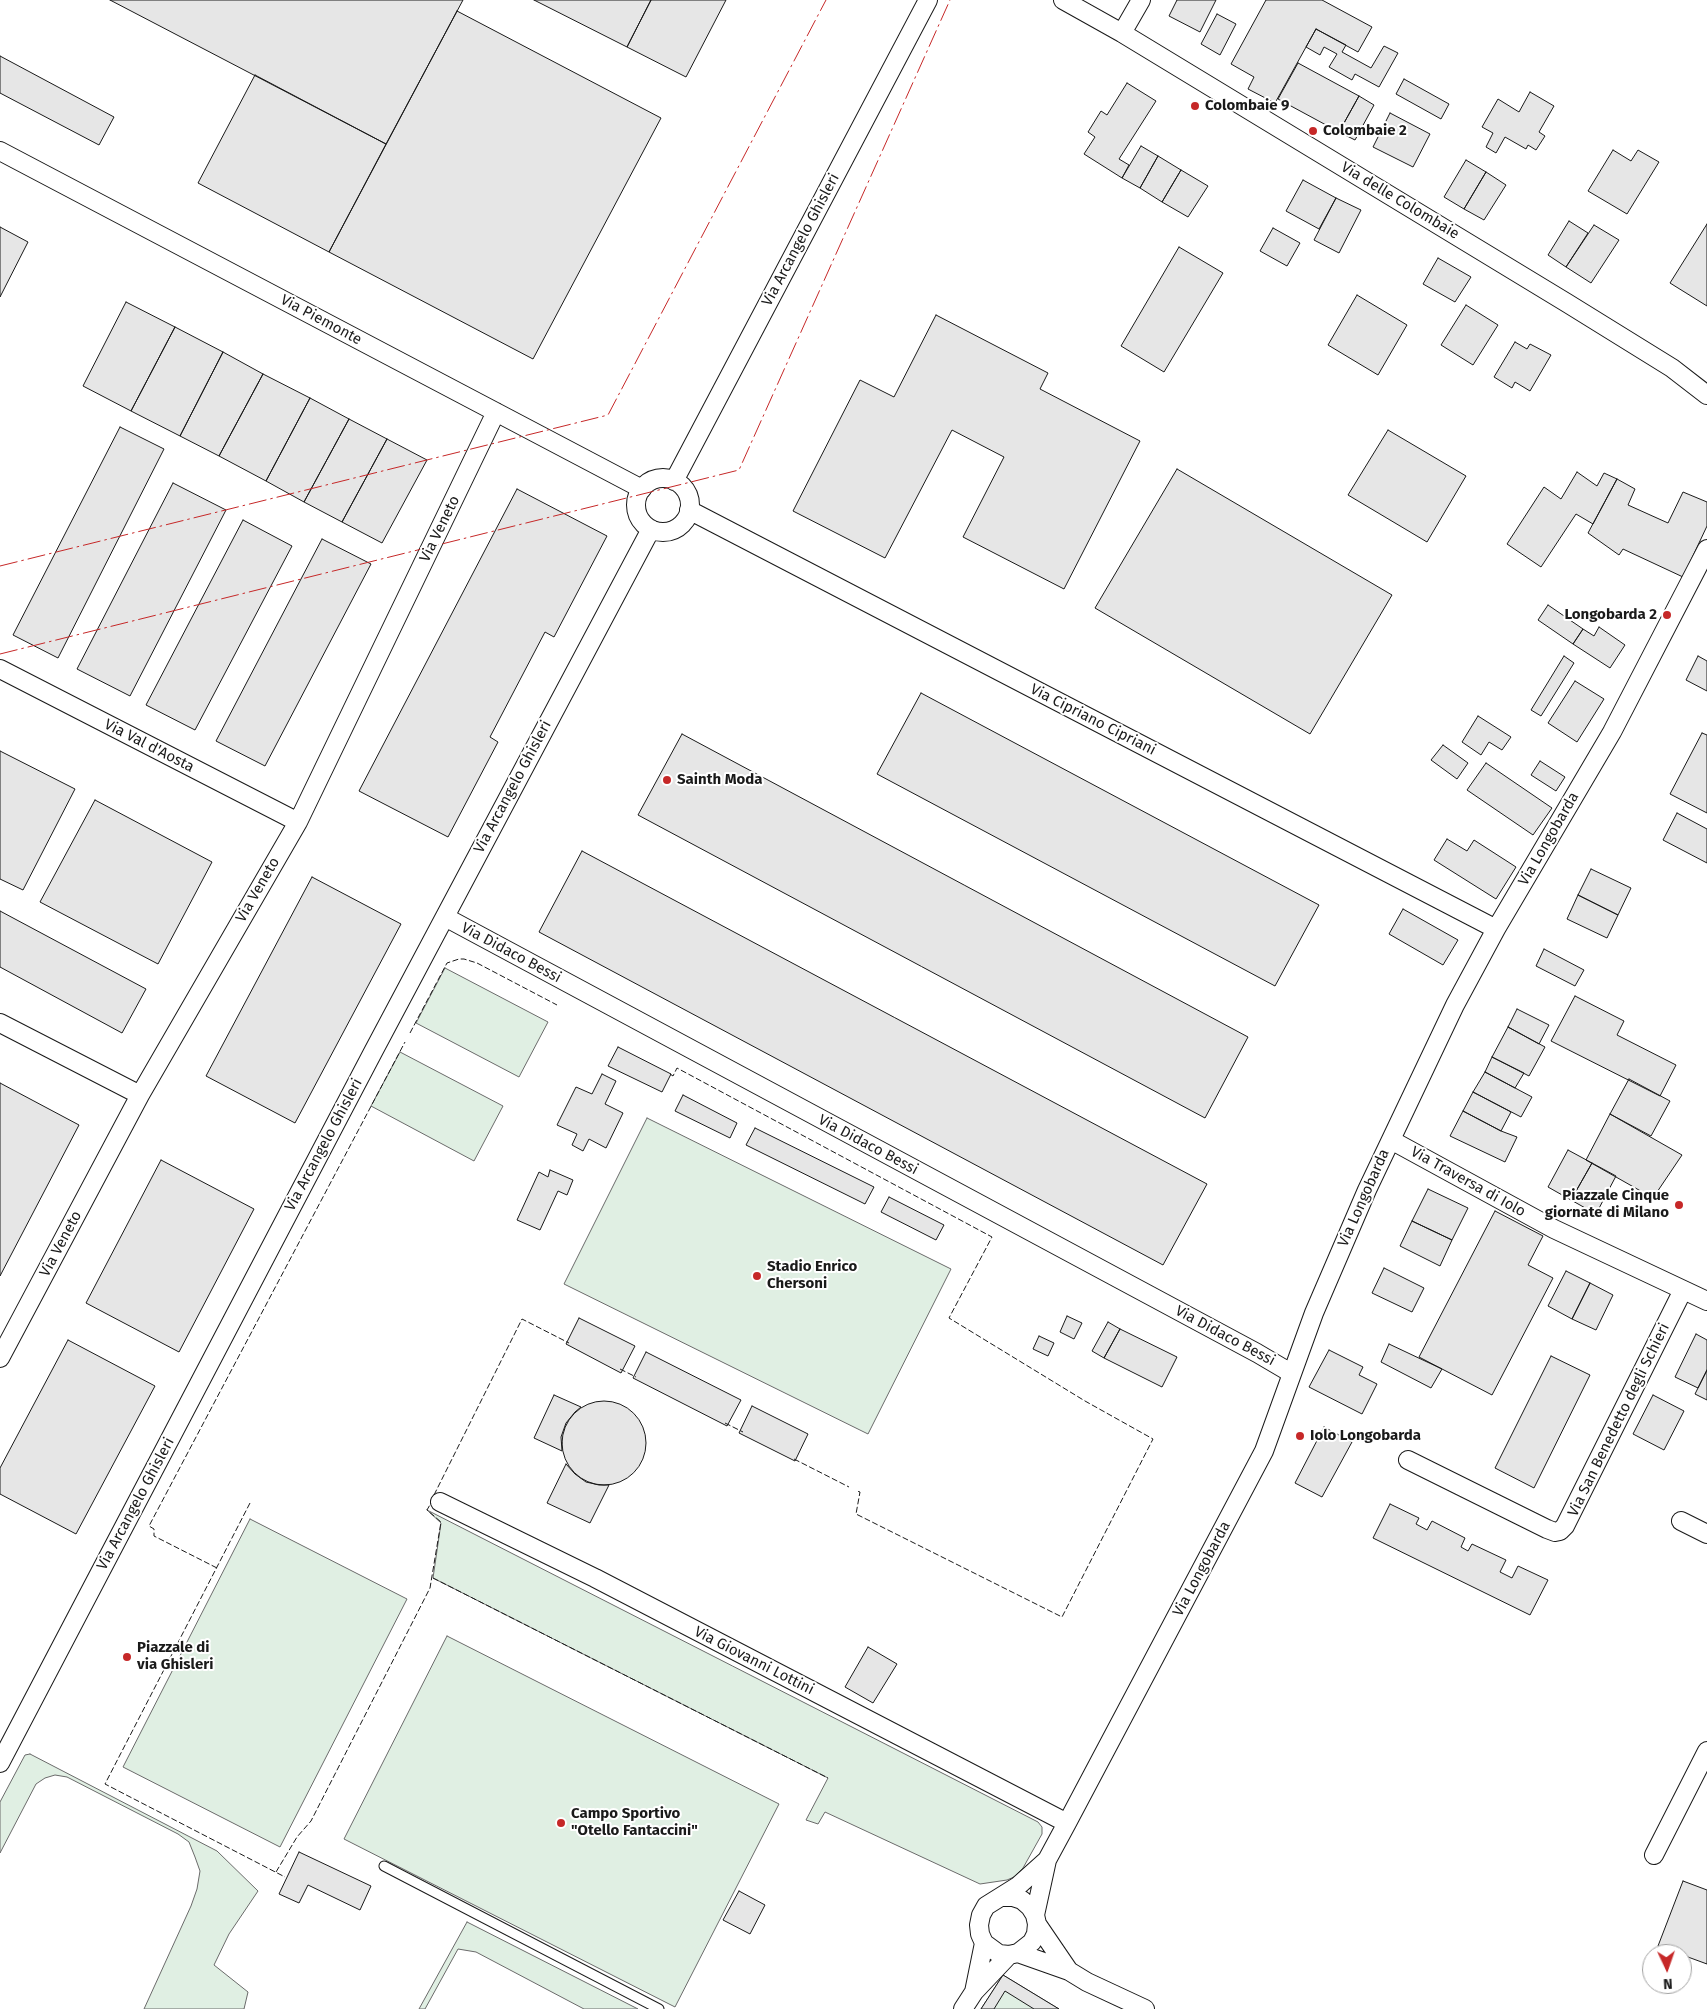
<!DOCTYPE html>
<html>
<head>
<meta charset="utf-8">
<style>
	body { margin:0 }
	#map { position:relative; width:1707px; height:2009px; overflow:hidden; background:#fff; font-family:"Fira Sans",sans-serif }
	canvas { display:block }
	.north { position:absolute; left:1642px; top:1944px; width:50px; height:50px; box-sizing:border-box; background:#fff; border:1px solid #a3a3a3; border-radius:50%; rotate:177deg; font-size:14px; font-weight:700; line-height:20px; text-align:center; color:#1a1a1a }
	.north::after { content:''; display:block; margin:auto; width:18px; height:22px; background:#c62828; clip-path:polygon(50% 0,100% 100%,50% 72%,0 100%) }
</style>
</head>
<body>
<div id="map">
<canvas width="1707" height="2009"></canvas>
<div class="north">N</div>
</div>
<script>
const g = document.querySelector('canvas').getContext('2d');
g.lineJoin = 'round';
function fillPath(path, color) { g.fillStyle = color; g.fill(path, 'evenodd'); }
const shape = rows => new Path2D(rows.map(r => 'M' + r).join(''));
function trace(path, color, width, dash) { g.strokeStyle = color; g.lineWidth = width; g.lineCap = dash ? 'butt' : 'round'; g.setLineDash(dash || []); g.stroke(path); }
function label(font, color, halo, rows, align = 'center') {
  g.font = font + ' "Fira Sans",sans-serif'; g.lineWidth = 4; g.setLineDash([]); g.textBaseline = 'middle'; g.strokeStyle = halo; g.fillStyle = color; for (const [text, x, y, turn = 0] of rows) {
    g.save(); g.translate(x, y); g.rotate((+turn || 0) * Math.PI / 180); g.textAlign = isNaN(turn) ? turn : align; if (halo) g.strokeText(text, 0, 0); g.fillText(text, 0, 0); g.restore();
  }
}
const green = shape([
	[445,968,548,1022,519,1077,416,1023,445,968],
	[400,1052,503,1106,474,1161,371,1106,400,1052],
	[647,1118,951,1269,868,1434,564,1284,647,1118],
	[427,1510,1038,1822,1042,1827,1042,1834,1023,1868,1014,1877,1007,1880,980,1884,825,1812,818,1824,806,1820,828,1778,433,1578,441,1523,427,1510],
	[250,1519,407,1599,280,1847,123,1767,250,1519],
	[447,1636,779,1804,675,2007,344,1839,447,1636],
	[30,1754,217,1851,258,1891,229,1934,214,1965,248,1992,244,2009,144,2009,191,1906,197,1889,200,1871,195,1857,189,1842,178,1834,67,1777,55,1775,45,1778,36,1784,0,1853,0,1802,25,1755,30,1754],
	[467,1922,638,2009,584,2009,476,1952,458,1949,425,2009,419,2009,467,1922],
	[1003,1975,1059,2009,981,2009,1003,1975]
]);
fillPath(green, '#e0efe3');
trace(green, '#6a6a6a', 1);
const building = shape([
	[110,0,463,0,386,144,110,0],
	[534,0,651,0,627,47,534,0],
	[651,0,726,0,686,77,627,47,651,0],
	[1177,0,1216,0,1200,32,1169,16,1177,0],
	[1266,0,1322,0,1372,27,1358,52,1316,29,1275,103,1248,89,1254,77,1231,64,1266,0],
	[457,11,661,118,533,359,329,252,457,11],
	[1217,14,1236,24,1220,55,1201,44,1217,14],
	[1316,29,1346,45,1342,52,1371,68,1384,46,1398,53,1379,87,1355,74,1352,80,1329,67,1337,54,1324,47,1320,55,1306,47,1316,29],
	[0,56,114,117,99,145,0,93,0,56],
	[1298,63,1359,96,1339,132,1278,99,1298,63],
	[255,75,386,144,329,252,198,183,255,75],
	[1404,79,1449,104,1441,119,1396,94,1404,79],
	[1127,83,1156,101,1119,159,1129,165,1122,178,1084,154,1095,137,1088,132,1101,111,1107,115,1127,83],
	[1530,92,1554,106,1539,132,1545,136,1536,150,1528,145,1526,149,1505,137,1496,153,1486,147,1493,133,1482,127,1498,99,1519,112,1530,92],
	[1359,96,1374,105,1355,140,1339,132,1359,96],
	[1390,113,1430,134,1413,167,1373,147,1390,113],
	[1141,146,1158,156,1140,188,1122,178,1141,146],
	[1613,150,1631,161,1638,150,1659,162,1627,214,1588,191,1613,150],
	[1158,156,1181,170,1162,202,1140,188,1158,156],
	[1466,160,1486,172,1464,209,1444,197,1466,160],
	[1181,170,1208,186,1188,217,1162,202,1181,170],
	[1486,172,1506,185,1484,220,1464,209,1486,172],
	[1303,180,1336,198,1319,229,1286,211,1303,180],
	[1336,198,1361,210,1339,253,1314,240,1336,198],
	[1569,221,1588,233,1566,267,1548,255,1569,221],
	[1707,224,1707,306,1670,283,1707,224],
	[1594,225,1619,240,1591,283,1566,267,1594,225],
	[0,227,28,242,0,297,0,227],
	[1273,228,1300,243,1287,266,1260,251,1273,228],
	[1179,247,1223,273,1164,372,1121,346,1179,247],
	[1438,258,1471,277,1455,302,1423,284,1438,258],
	[1357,295,1407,325,1378,375,1328,345,1357,295],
	[126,302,175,327,131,411,83,386,126,302],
	[1466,305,1498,325,1473,365,1441,345,1466,305],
	[936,315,1048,373,1040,389,1140,441,1064,589,963,537,1004,457,952,430,885,558,793,511,860,380,894,397,936,315],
	[175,327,223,352,180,436,131,411,175,327],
	[1515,342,1527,349,1530,344,1551,355,1530,391,1515,382,1512,388,1494,377,1515,342],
	[223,352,263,374,219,456,180,436,223,352],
	[263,374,310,398,266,481,219,456,263,374],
	[310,398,349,419,304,502,266,481,310,398],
	[349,419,387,439,342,522,304,502,349,419],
	[120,427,164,449,58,658,13,635,120,427],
	[1388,430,1466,476,1427,542,1348,495,1388,430],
	[387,439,427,460,382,543,342,522,387,439],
	[1177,469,1392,595,1310,734,1095,608,1177,469],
	[1577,472,1597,486,1604,473,1617,479,1593,524,1576,514,1541,567,1507,544,1544,487,1561,499,1577,472],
	[1617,479,1635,489,1628,505,1668,523,1683,492,1707,502,1707,526,1683,577,1623,549,1619,555,1588,533,1617,479],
	[173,483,226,510,130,696,77,669,173,483],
	[517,489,607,536,554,637,545,632,490,737,498,742,448,837,359,791,517,489],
	[243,520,292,546,195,730,146,705,243,520],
	[322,539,371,564,265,766,216,741,322,539],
	[1548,605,1583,629,1573,644,1538,620,1548,605],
	[1599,627,1625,645,1610,668,1573,644,1583,629,1594,636,1599,627],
	[1564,656,1574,663,1541,716,1531,710,1564,656],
	[1698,656,1707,661,1707,691,1686,680,1698,656],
	[1575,681,1604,699,1577,742,1548,723,1575,681],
	[921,693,1319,905,1275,986,877,774,921,693],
	[1478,716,1511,737,1502,750,1489,742,1481,755,1462,742,1478,716],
	[1702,733,1707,735,1707,813,1670,794,1702,733],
	[682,734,1248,1037,1205,1118,638,815,682,734],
	[1443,745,1468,763,1457,779,1431,760,1443,745],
	[0,751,75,789,23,890,0,879,0,751],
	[1540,761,1565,777,1556,791,1531,775,1540,761],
	[1486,763,1552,808,1533,835,1467,790,1486,763],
	[95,800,212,862,158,964,40,902,95,800],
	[1677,813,1707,829,1707,863,1663,840,1677,813],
	[1447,839,1467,851,1474,840,1516,867,1496,899,1434,860,1447,839],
	[582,851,1207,1184,1163,1265,539,932,582,851],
	[1591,869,1631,888,1618,915,1578,895,1591,869],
	[312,877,401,924,295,1123,206,1076,312,877],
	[1578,895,1618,915,1607,938,1567,919,1578,895],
	[1403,909,1458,940,1443,965,1389,934,1403,909],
	[0,911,146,989,122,1033,0,967,0,911],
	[1544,949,1584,970,1575,986,1536,966,1544,949],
	[1575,996,1624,1021,1617,1035,1676,1065,1660,1096,1551,1041,1575,996],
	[1517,1009,1549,1025,1539,1044,1508,1027,1517,1009],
	[1508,1027,1545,1047,1529,1076,1492,1057,1508,1027],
	[618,1047,671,1074,662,1092,608,1066,618,1047],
	[1492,1057,1524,1073,1515,1088,1485,1072,1492,1057],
	[1485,1072,1532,1097,1521,1117,1473,1092,1485,1072],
	[602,1074,616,1081,605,1104,623,1113,606,1148,589,1139,583,1151,572,1145,577,1134,557,1125,576,1087,592,1094,602,1074],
	[1629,1079,1670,1101,1651,1136,1610,1114,1629,1079],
	[0,1083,79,1125,0,1276,0,1083],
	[1473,1092,1511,1112,1501,1131,1463,1111,1473,1092],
	[683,1095,737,1123,730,1138,675,1111,683,1095],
	[1463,1111,1501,1131,1517,1137,1505,1162,1450,1136,1463,1111],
	[1610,1114,1682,1155,1653,1198,1586,1160,1610,1114],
	[755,1128,874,1187,865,1204,746,1145,755,1128],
	[1568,1150,1592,1163,1571,1200,1548,1187,1568,1150],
	[161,1160,254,1209,179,1352,86,1303,161,1160],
	[1592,1163,1616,1176,1596,1214,1571,1200,1592,1163],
	[550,1170,573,1180,567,1195,558,1191,540,1230,517,1220,539,1172,548,1177,550,1170],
	[1428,1189,1468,1208,1452,1240,1412,1221,1428,1189],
	[889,1197,944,1225,936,1240,881,1212,889,1197],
	[1495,1211,1543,1236,1528,1265,1553,1278,1492,1395,1419,1357,1495,1211],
	[1412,1221,1452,1240,1440,1266,1400,1246,1412,1221],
	[1384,1268,1424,1288,1412,1312,1372,1293,1384,1268],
	[1566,1271,1590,1283,1572,1319,1548,1306,1566,1271],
	[1590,1283,1613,1295,1596,1330,1572,1319,1590,1283],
	[1067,1316,1082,1323,1074,1339,1060,1332,1067,1316],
	[579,1318,635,1346,621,1373,566,1344,579,1318],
	[1108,1322,1120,1329,1104,1358,1092,1351,1108,1322],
	[1120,1329,1177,1357,1162,1387,1104,1358,1120,1329],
	[1696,1334,1707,1340,1707,1370,1698,1388,1675,1377,1696,1334],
	[1039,1336,1054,1343,1048,1356,1033,1349,1039,1336],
	[68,1340,155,1386,76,1534,0,1494,0,1468,68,1340],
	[1389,1344,1442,1369,1431,1388,1381,1362,1389,1344],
	[1329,1350,1363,1367,1359,1375,1377,1384,1362,1414,1309,1387,1329,1350],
	[646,1352,741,1400,727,1426,633,1378,646,1352],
	[1551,1356,1590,1375,1534,1488,1495,1468,1551,1356],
	[1707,1370,1707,1400,1695,1394,1707,1370],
	[554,1395,581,1407,575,1412,566,1423,561,1437,562,1451,534,1438,554,1395],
	[1653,1395,1684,1411,1664,1450,1633,1434,1653,1395],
	'562 1443a42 42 0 1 1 84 0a42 42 0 1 1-84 0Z',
	[752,1406,808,1434,795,1461,739,1433,752,1406],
	[1324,1427,1352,1442,1322,1497,1295,1483,1324,1427],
	[566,1464,575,1474,586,1482,599,1485,609,1485,590,1523,547,1503,566,1464],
	[1390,1504,1419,1518,1416,1524,1427,1530,1432,1521,1465,1538,1461,1547,1468,1551,1472,1544,1506,1560,1500,1572,1512,1578,1518,1566,1548,1580,1530,1615,1373,1538,1390,1504],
	[868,1647,897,1664,873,1703,845,1687,868,1647],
	[299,1852,371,1886,360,1910,308,1885,299,1903,279,1894,299,1852],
	[1683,1881,1707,1890,1707,1964,1658,1946,1683,1881],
	[739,1891,765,1905,750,1934,723,1920,739,1891],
	[1003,1975,1059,2009,1034,2009,1005,1991,994,2009,981,2009,1003,1975]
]);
fillPath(building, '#e6e6e6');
trace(building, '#1a1a1a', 1);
const lane = shape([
	[384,1866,659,2009]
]);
const street = shape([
	[1063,0,1122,33,1567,303,1672,368,1707,395],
	[1122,33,1141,0],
	[0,151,642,489],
	'636 505a27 27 0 1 1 54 0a27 27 0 1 1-54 0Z',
	[674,481,928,0],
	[689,510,1496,929],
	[0,669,298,822],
	[445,917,1257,1353,1291,1373],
	[0,1023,140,1095],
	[1391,1140,1554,1229,1707,1301],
	[0,1358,140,1095,298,822,496,412],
	[1408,1460,1547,1529,1555,1532,1560,1531,1565,1526,1683,1290],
	[440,1502,595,1578,1067,1823],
	[1681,1521,1707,1534],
	[0,1763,373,1052,651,529],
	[1654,1855,1707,1751],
	[1003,1897,1013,1897,1022,1900,1030,1907,1035,1915,1037,1924,1036,1934,1032,1942,1018,1953,1009,1955,999,1954,984,1943,980,1934,979,1925,981,1915,986,1906,1018,1886,1047,1860,1067,1823,1264,1451,1314,1313,1367,1190,1455,1005,1496,929,1612,732,1707,549],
	[1035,1915,1047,1860],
	[1037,1924,1069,1971],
	[1018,1953,1069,1971,1087,1982,1145,2009],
	[974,1992,984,1943],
	[963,2009,974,1992,1009,1955]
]);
trace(lane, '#1a1a1a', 11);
trace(street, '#1a1a1a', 20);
trace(lane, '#fff', 9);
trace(street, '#fff', 18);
trace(shape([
	[410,1033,447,963,459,959,464,959,477,963,557,1005],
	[670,1074,673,1076,677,1068,992,1237,949,1318,1085,1401,1153,1439,1062,1617,856,1514,860,1492,857,1491],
	[620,1369,636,1377],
	[725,1423,743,1432],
	[794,1459,849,1487],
	[434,1495,522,1319,569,1343],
	[250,1503,105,1784,285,1877],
	[217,1568,154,1536,154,1529,149,1526,405,1042],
	[433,1578,828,1778],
	[276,1872,297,1837,311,1821,430,1588,441,1522,427,1510,431,1503]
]), '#1a1a1a', 1, [6, 2.5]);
trace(shape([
	[0,566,608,415,826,0],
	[0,654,739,470,950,0]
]), '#c62828', 1, [18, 4, 2.5, 4]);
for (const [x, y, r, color] of [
	[1195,106,5,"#c62828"],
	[1313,131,5,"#c62828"],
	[1667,615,5,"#c62828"],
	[667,780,5,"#c62828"],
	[1679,1205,5,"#c62828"],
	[757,1276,5,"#c62828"],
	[1300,1436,5,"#c62828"],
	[127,1657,5,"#c62828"],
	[561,1823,5,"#c62828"]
]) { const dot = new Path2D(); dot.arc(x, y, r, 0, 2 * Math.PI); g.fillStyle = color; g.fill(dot); trace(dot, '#fff', 2); }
label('bold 15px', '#1a1a1a', '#fff', [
	["Colombaie 9",1205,106],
	["Colombaie 2",1323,131],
	["Longobarda 2",1657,615,"right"],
	["Sainth Moda",677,780],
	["Piazzale Cinque",1669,1196,"right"],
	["giornate di Milano",1669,1213,"right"],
	["Stadio Enrico",767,1267],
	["Chersoni",767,1284],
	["Iolo Longobarda",1310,1436],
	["Piazzale di",137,1648],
	["via Ghisleri",137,1665],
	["Campo Sportivo",571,1814],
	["\"Otello Fantaccini\"",571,1831]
], 'left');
label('15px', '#1a1a1a', '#fff', [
	["Via delle Colombaie",1400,201,31],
	["Via Arcangelo Ghisleri",801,240,-62],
	["Via Piemonte",321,320,28],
	["Via Veneto",440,529,-64],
	["Via Cipriano Cipriani",1093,720,27],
	["Via Val d'Aosta",149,746,27],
	["Via Arcangelo Ghisleri",513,787,-62],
	["Via Longobarda",1549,839,-60],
	["Via Veneto",258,890,-60],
	["Via Didaco Bessi",511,953,28],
	["Via Arcangelo Ghisleri",324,1145,-62],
	["Via Didaco Bessi",868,1145,28],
	["Via Traversa di Iolo",1468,1182,29],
	["Via Longobarda",1364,1198,-66],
	["Via Veneto",61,1244,-62],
	["Via Didaco Bessi",1225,1336,28],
	["Via San Benedetto degli Schieri",1619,1420,-64],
	["Via Arcangelo Ghisleri",136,1504,-62],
	["Via Longobarda",1202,1569,-62],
	["Via Giovanni Lottini",754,1661,27]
]);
</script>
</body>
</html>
